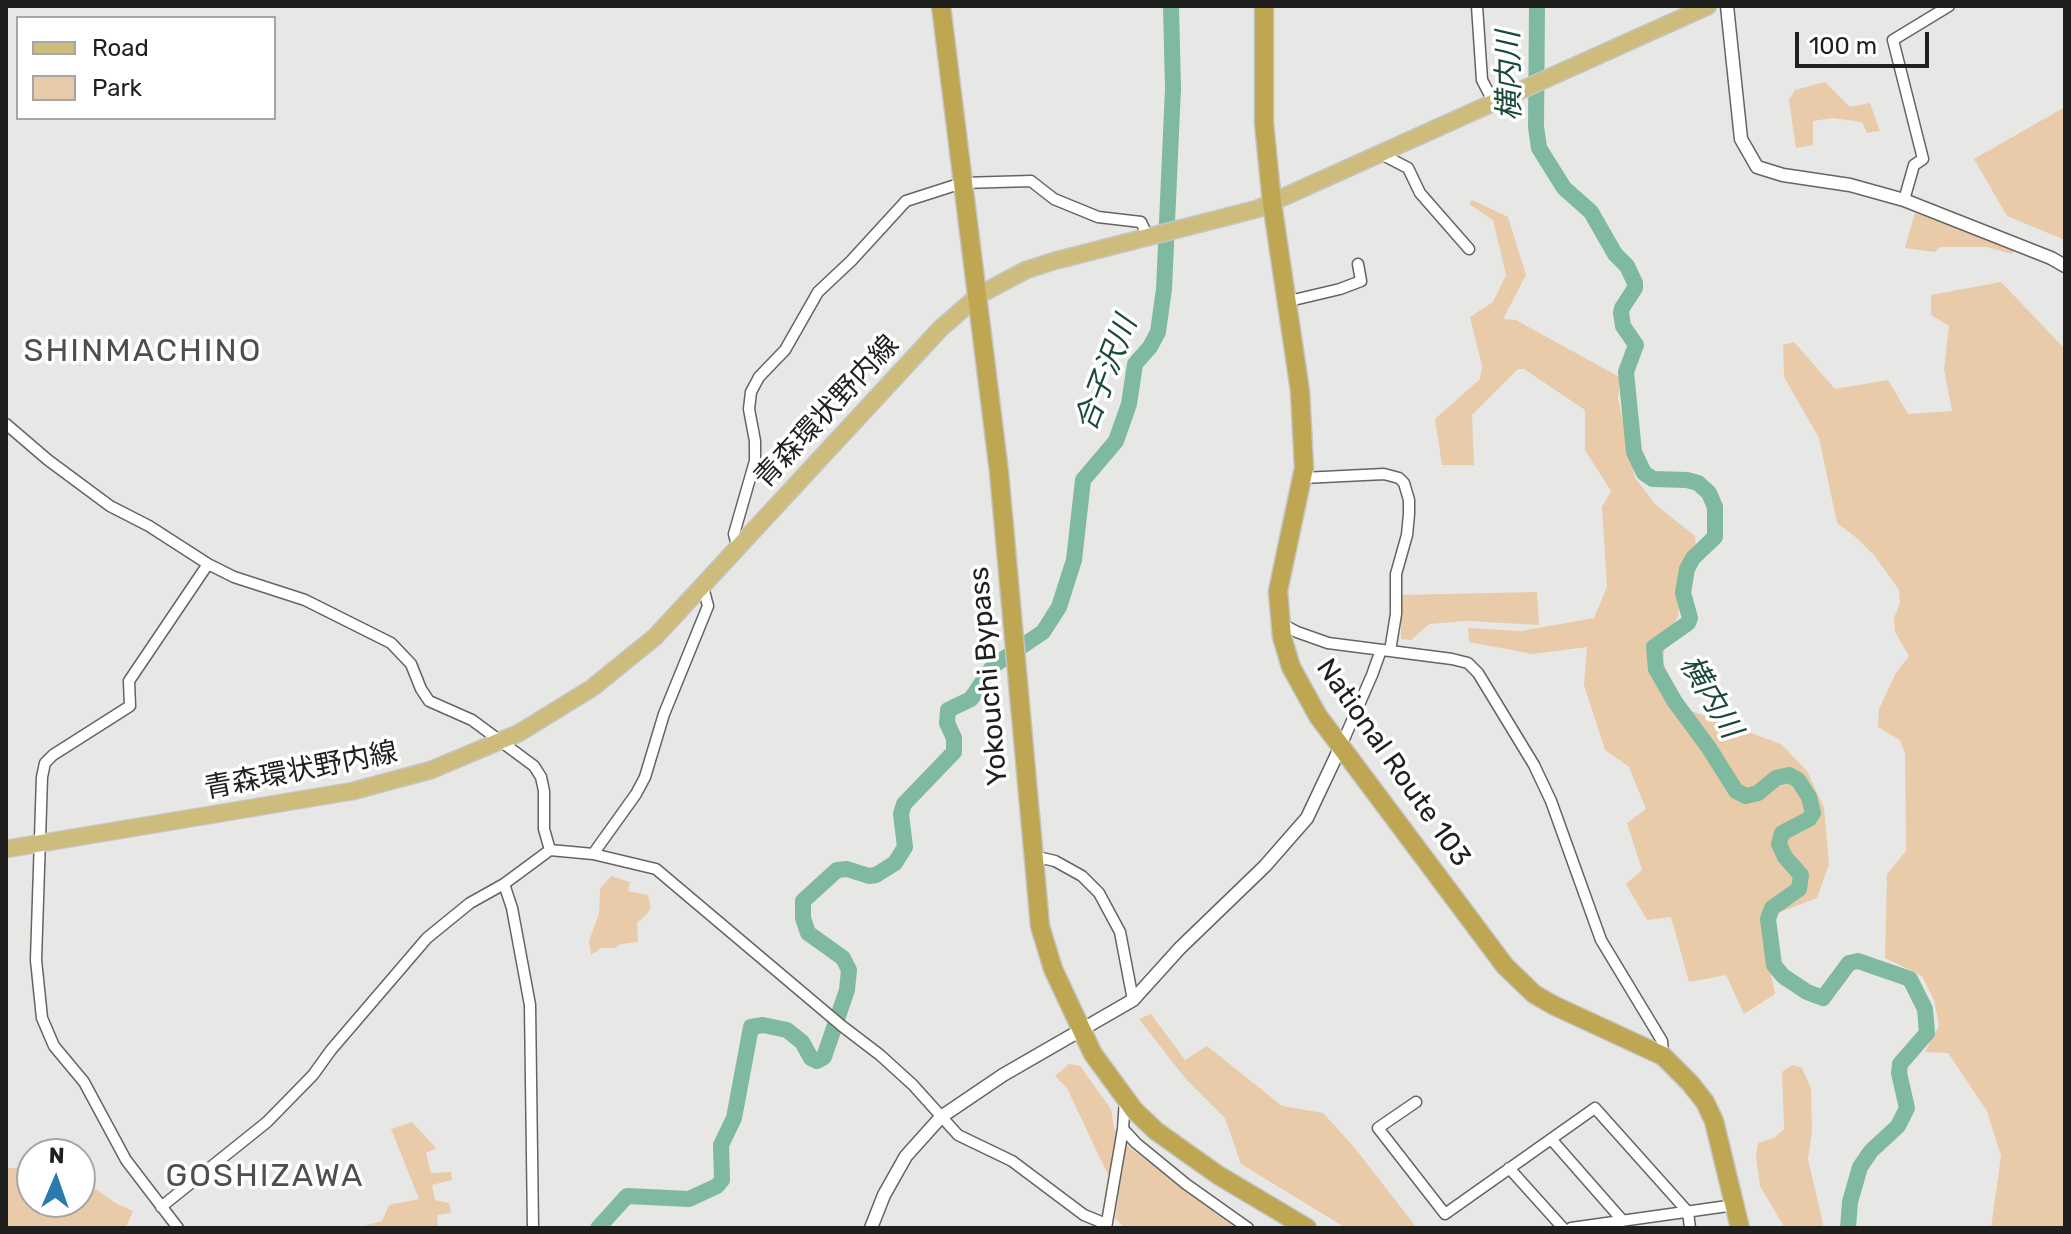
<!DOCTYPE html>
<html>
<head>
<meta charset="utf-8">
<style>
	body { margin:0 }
	#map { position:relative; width:2071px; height:1234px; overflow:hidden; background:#e7e8e5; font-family:Rubik,sans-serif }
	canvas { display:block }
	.frame { position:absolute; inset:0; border:8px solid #1f1f1e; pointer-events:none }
	.legend { position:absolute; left:16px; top:16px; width:260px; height:104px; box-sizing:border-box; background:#fff; border:2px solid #a5a5a5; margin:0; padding:10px 14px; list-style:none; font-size:24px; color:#1f1f1e }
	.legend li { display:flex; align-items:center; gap:16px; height:40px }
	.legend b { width:40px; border:2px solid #a5a5a5 }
	.north { position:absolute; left:16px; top:1138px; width:80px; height:80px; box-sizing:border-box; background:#fff; border:2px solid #a5a5a5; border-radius:50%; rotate:2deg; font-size:22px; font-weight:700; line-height:32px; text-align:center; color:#1f1f1e }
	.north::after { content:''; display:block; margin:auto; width:28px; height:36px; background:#287bac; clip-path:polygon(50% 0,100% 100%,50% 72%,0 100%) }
	.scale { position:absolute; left:1795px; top:32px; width:134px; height:36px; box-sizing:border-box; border:4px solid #1f1f1e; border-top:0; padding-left:10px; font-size:24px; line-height:28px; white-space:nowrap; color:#1f1f1e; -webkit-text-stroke:6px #fff; paint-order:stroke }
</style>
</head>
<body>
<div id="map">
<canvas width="2071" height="1234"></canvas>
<div class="frame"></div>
<ul class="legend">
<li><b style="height:10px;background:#cebc7d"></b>Road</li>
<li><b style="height:22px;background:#e9caa9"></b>Park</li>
</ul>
<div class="north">N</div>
<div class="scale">100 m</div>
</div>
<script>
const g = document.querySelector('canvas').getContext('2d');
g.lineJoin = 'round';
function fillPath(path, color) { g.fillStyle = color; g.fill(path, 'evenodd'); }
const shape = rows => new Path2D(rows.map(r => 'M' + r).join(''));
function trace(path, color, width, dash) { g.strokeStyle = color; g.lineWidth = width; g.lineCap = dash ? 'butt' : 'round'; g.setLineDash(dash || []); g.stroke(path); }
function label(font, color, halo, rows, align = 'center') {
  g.font = font + ' Rubik,"Noto Sans JP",sans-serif'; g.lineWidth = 7; g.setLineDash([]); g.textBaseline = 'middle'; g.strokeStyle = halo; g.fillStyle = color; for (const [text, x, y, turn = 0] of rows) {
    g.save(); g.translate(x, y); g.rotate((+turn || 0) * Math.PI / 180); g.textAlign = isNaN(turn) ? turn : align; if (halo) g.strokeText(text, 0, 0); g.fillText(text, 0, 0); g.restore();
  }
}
fillPath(shape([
	[1825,82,1850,107,1870,103,1880,131,1867,133,1862,122,1832,118,1813,121,1813,145,1796,148,1789,100,1795,90],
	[2065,107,2065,240,2007,216,1974,159],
	[1472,200,1508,217,1526,275,1503,319,1516,320,1621,378,1618,398,1635,478,1656,505,1695,536,1696,547,1683,560,1678,617,1666,635,1663,663,1686,709,1781,744,1807,771,1824,808,1829,864,1817,898,1775,914,1763,934,1775,994,1744,1014,1726,975,1689,982,1671,917,1647,920,1626,884,1642,870,1627,823,1646,809,1629,767,1605,750,1584,685,1587,647,1533,654,1469,642,1468,628,1521,631,1594,618,1607,587,1602,507,1611,491,1585,450,1585,410,1524,369,1518,369,1472,415,1474,465,1442,465,1435,419,1480,379,1482,366,1470,317,1493,302,1506,275,1493,220,1469,204],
	[1915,213,2015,246,2012,254,1987,247,1940,247,1935,252,1905,248],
	[2001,282,2065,349,2065,1228,1991,1228,2001,1156,1987,1111,1948,1053,1925,1052,1939,1026,1934,1000,1922,976,1885,958,1887,874,1906,851,1905,753,1900,740,1878,727,1879,709,1896,673,1909,656,1895,632,1894,618,1900,603,1899,590,1874,555,1858,539,1837,523,1819,438,1784,377,1783,345,1794,342,1835,389,1888,380,1908,414,1952,411,1944,369,1949,326,1931,315,1931,295],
	[1537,592,1539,625,1467,621,1429,624,1411,640,1401,639,1401,595],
	[611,876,630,882,628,891,648,895,651,907,647,914,637,923,638,942,621,944,615,948,601,948,591,955,589,941,599,914,600,889],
	[1151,1014,1185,1060,1207,1046,1282,1106,1323,1113,1354,1147,1417,1228,1346,1228,1241,1164,1225,1118,1185,1078,1139,1019],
	[1069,1064,1080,1066,1111,1109,1114,1128,1129,1147,1236,1228,1125,1228,1115,1218,1119,1189,1107,1173,1067,1088,1055,1076],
	[1792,1065,1802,1068,1811,1088,1812,1131,1808,1159,1824,1228,1785,1228,1760,1186,1756,1157,1758,1143,1774,1138,1784,1129,1782,1072],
	[412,1122,436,1148,426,1153,431,1173,451,1172,452,1180,432,1185,435,1200,449,1203,451,1213,437,1215,438,1228,356,1228,382,1221,389,1205,419,1199,391,1129],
	[6,1168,32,1168,32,1202,80,1202,80,1178,117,1204,133,1211,126,1228,6,1228]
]), '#e9caa9');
trace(shape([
	[1537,6,1536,127,1539,148,1564,188,1591,212,1615,254,1627,266,1635,283,1635,288,1622,308,1621,313,1623,326,1636,345,1626,372,1634,452,1644,473,1653,479,1687,480,1698,483,1709,493,1715,507,1715,537,1693,558,1687,569,1683,593,1690,618,1688,623,1654,647,1656,669,1675,702,1709,748,1736,791,1746,796,1758,793,1776,778,1789,775,1798,780,1809,797,1813,813,1809,819,1782,833,1779,844,1785,857,1801,875,1799,889,1772,908,1768,919,1774,965,1783,976,1807,992,1823,998,1849,963,1858,961,1910,979,1925,1009,1927,1033,1900,1064,1899,1073,1907,1108,1898,1126,1871,1151,1860,1167,1850,1202,1848,1228],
	[598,1228,627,1196,689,1199,717,1186,722,1180,721,1145,734,1118,751,1027,763,1025,787,1030,802,1042,811,1058,817,1061,824,1057,847,990,849,970,843,958,808,933,803,918,803,901,837,870,847,869,869,876,876,875,895,863,905,847,901,814,904,804,954,752,954,738,947,723,948,710,971,699,993,666,1043,632,1059,607,1074,560,1083,480,1116,441,1129,404,1135,364,1150,347,1158,332,1164,289,1173,89,1171,6]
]), '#7eb9a0', 16);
const minor = shape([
	[1477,6,1482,80,1494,103],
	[1381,154,1408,168,1420,193,1469,249],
	[1904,200,1914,165,1923,159,1893,40,1949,6],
	[1285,302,1340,289,1361,281,1358,264],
	[6,424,48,460,110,506,149,526,208,564,234,577,305,600,391,643,411,664,421,689,429,701,472,720,534,766,541,777,544,791,544,829,550,850],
	[1303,478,1384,474,1399,478,1404,483,1409,500,1409,514,1407,535,1396,574,1396,614,1390,651],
	[738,549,734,534,755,461,755,441,749,409,751,392,759,377,785,350,818,292,851,261,906,201,962,183,1031,181,1054,199,1098,217,1141,222,1148,237],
	[1280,623,1297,632,1328,643,1452,659,1468,663,1478,673,1534,765,1551,801,1601,940,1662,1041,1663,1056],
	[1341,746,1372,675,1381,650],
	[593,854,636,794,645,777,664,714,708,606,703,587],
	[1033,856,1055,861,1082,876,1099,893,1120,932,1133,1000],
	[504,884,512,908,530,1005,533,1228],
	[1416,1102,1378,1128,1445,1214,1595,1108,1688,1212,1690,1228],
	[1123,1129,1136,1143,1186,1184,1248,1228],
	[1551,1139,1623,1221],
	[1509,1168,1563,1228],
	[161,1207,267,1122,313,1075,331,1050,427,938,470,903,504,884,550,850,593,854,656,869,842,1026,880,1055,913,1085,958,1135,1012,1161,1084,1215,1106,1224],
	[178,1228,126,1160,84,1082,54,1046,42,1018,36,960,42,777,45,763,53,755,130,706,129,681,208,564],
	[1106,1228,1123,1129,1125,1100],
	[1571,1228,1735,1205]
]);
const tertiary = shape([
	[1727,6,1741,139,1757,167,1783,175,1850,185,1904,200,2051,258,2065,266],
	[871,1228,884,1195,906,1156,941,1117,1003,1075,1133,1000,1180,948,1265,866,1307,818,1341,746]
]);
const primary = shape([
	[6,849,353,791,431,770,519,733,592,688,655,637,940,329,979,295,1026,270,1054,261,1257,209,1708,6]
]);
const trunk = shape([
	[941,6,999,472,1040,926,1053,969,1093,1054,1134,1110,1156,1131,1218,1175,1307,1228],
	[1264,6,1264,123,1272,203,1300,391,1304,468,1278,591,1282,637,1291,667,1318,716,1505,966,1534,994,1553,1005,1663,1056,1690,1083,1705,1102,1714,1121,1740,1228]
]);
trace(minor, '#646562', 13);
trace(tertiary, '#646562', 15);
trace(primary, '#c5c5c4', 19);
trace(trunk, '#c5c5c4', 21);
trace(minor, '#fff', 10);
trace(tertiary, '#fff', 12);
trace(primary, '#cebc7d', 16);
trace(trunk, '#bea652', 18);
label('28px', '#1f1f1e', '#fff', [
	["青森環状野内線",827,412,-47],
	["Yokouchi Bypass",989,676,-95],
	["National Route 103",1393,763,55],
	["青森環状野内線",301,771,-11]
]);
label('italic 30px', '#1a4a39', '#fff', [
	["横内川",1510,76,-91],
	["合子沢川",1107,374,-69],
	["横内川",1710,697,59]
]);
g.letterSpacing = '2px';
label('32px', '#4e4f4c', '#fff', [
	["SHINMACHINO",143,352],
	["GOSHIZAWA",265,1177]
]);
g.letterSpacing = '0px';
</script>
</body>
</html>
